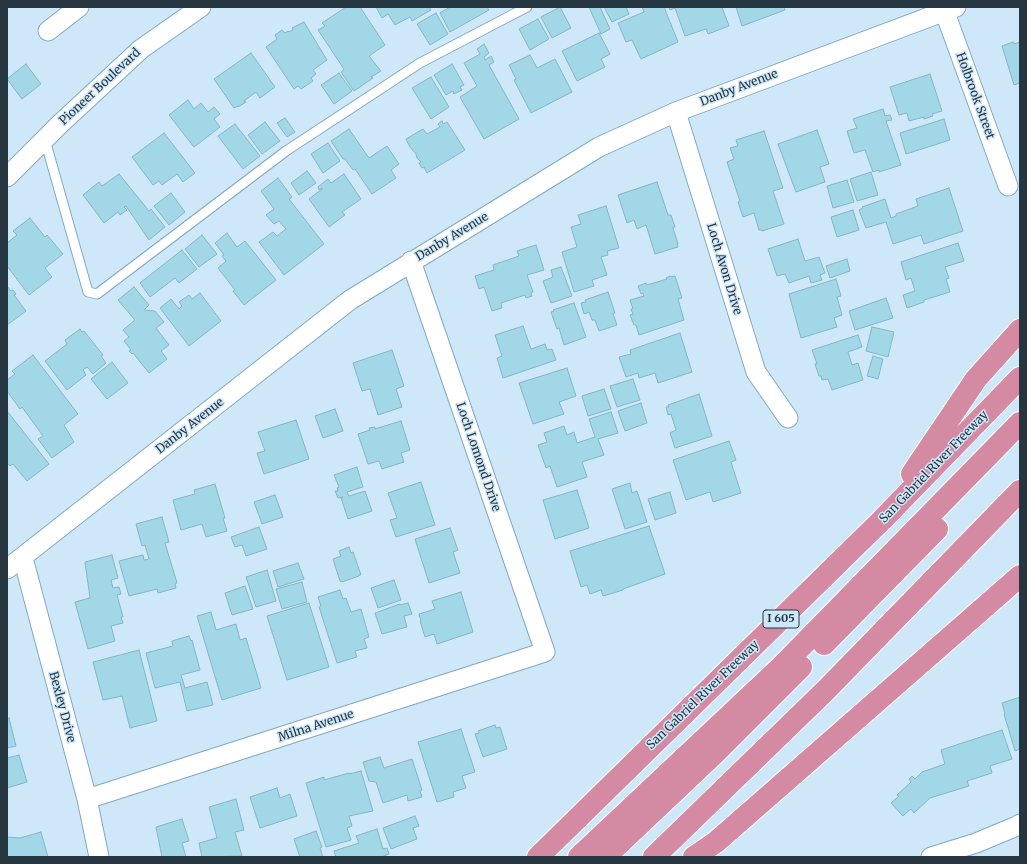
<!DOCTYPE html>
<html>
<head>
<meta charset="utf-8">
<style>
	body { margin:0 }
	#map { position:relative; width:1027px; height:864px; overflow:hidden; background:#cfe8f9; font-family:Merriweather,serif }
	canvas { display:block }
	.frame { position:absolute; inset:0; border:8px solid #253641; pointer-events:none }
</style>
</head>
<body>
<div id="map">
<canvas width="1027" height="864"></canvas>
<div class="frame"></div>
</div>
<script>
const g = document.querySelector('canvas').getContext('2d');
g.lineJoin = 'round';
function fillPath(path, color) { g.fillStyle = color; g.fill(path, 'evenodd'); }
const shape = rows => new Path2D(rows.map(r => 'M' + r).join(''));
function trace(path, color, width, dash) { g.strokeStyle = color; g.lineWidth = width; g.lineCap = dash ? 'butt' : 'round'; g.setLineDash(dash || []); g.stroke(path); }
function label(font, color, halo, rows, align = 'center') {
  g.font = font + ' Merriweather,serif'; g.lineWidth = 3; g.setLineDash([]); g.textBaseline = 'middle'; g.strokeStyle = halo; g.fillStyle = color; for (const [text, x, y, turn = 0] of rows) {
    g.save(); g.translate(x, y); g.rotate((+turn || 0) * Math.PI / 180); g.textAlign = isNaN(turn) ? turn : align; if (halo) g.strokeText(text, 0, 0); g.fillText(text, 0, 0); g.restore();
  }
}
const building = shape([
	[346,7,360,7,385,45,369,56,381,71,371,77,373,78,354,91,341,72,344,69,318,30,325,26,322,23,346,7],
	[376,7,429,7,431,10,412,21,410,17,395,25,388,14,382,18,376,7],
	[450,7,487,7,489,10,450,32,440,13,450,7],
	[560,7,571,28,552,38,541,17,560,7],
	[589,7,600,7,610,29,601,34,589,7],
	[604,7,626,7,629,14,612,22,604,7],
	[642,7,664,7,678,42,641,59,632,40,626,42,618,23,644,12,642,7],
	[669,7,722,7,729,26,708,34,706,29,685,36,675,8,670,10,669,7],
	[736,7,784,7,785,10,742,26,736,7],
	[436,13,448,34,430,45,417,24,436,13],
	[538,19,549,39,530,50,519,29,538,19],
	[304,22,327,60,313,70,316,74,311,78,313,81,301,89,298,86,294,89,266,47,277,39,275,35,282,30,285,33,288,31,289,32,293,30,292,28,304,22],
	[599,33,610,54,601,59,605,67,577,81,562,51,599,33],
	[1013,42,1014,44,1020,42,1020,83,1014,85,1002,46,1013,42],
	[484,44,489,53,484,57,485,60,491,56,494,62,489,65,519,119,484,139,460,97,477,86,464,63,480,54,477,49,484,44],
	[251,53,275,87,260,98,256,92,244,101,246,102,238,107,238,106,234,108,214,79,251,53],
	[530,55,537,68,555,59,572,92,531,113,514,80,516,79,509,65,530,55],
	[26,64,41,84,22,99,7,79,26,64],
	[452,64,464,85,460,87,462,90,454,94,453,91,446,95,434,75,452,64],
	[339,73,352,91,334,104,321,85,339,73],
	[930,74,942,111,932,114,933,116,924,119,924,117,909,121,907,113,899,115,890,87,930,74],
	[431,77,449,107,431,119,412,88,431,77],
	[188,100,194,109,201,103,208,112,214,107,220,114,214,119,220,127,194,147,169,115,188,100],
	[883,109,885,116,890,115,892,120,886,121,901,165,879,172,879,170,873,172,865,150,854,153,847,131,857,128,853,119,883,109],
	[285,118,295,132,287,137,277,123,285,118],
	[944,119,950,140,906,154,900,133,944,119],
	[442,121,443,124,447,122,465,150,427,173,424,167,422,168,419,163,421,162,417,158,416,154,410,147,406,139,423,129,427,134,440,127,438,124,442,121],
	[265,122,280,141,262,154,248,135,265,122],
	[235,124,260,156,243,169,218,136,235,124],
	[349,129,369,158,387,146,399,164,391,170,396,178,372,194,355,169,353,170,345,159,343,159,331,141,349,129],
	[817,130,829,164,820,167,825,182,796,192,778,144,817,130],
	[764,131,783,188,773,191,784,224,762,231,761,230,759,230,754,213,743,217,738,202,740,201,727,162,734,159,730,148,738,146,736,140,764,131],
	[164,133,195,173,183,182,177,174,162,185,159,181,153,185,132,157,164,133],
	[328,143,340,161,323,173,311,154,328,143],
	[307,171,316,183,299,195,291,183,307,171],
	[871,172,878,195,857,201,850,179,871,172],
	[119,174,149,211,151,209,165,227,149,240,126,206,124,207,127,210,120,215,118,212,104,223,83,195,99,182,102,186,119,174],
	[344,174,361,199,342,212,345,215,329,227,309,199,322,189,322,188,319,190,318,187,328,179,331,183,344,174],
	[278,178,292,197,289,199,324,244,284,275,259,242,273,232,277,236,286,229,279,221,274,224,266,215,274,209,261,191,278,178],
	[847,180,854,202,833,208,827,186,847,180],
	[657,182,668,215,671,215,675,227,673,228,678,244,677,245,678,247,655,254,646,225,637,229,634,220,627,223,618,195,657,182],
	[949,188,963,231,924,244,921,235,893,244,886,222,866,228,859,210,863,208,862,207,885,199,891,218,896,216,896,214,918,206,916,199,949,188],
	[171,193,185,212,169,225,154,206,171,193],
	[606,206,619,248,607,251,608,255,601,257,607,275,592,280,594,286,574,292,562,252,577,247,571,227,581,224,578,215,606,206],
	[853,210,859,230,837,237,831,217,853,210],
	[30,218,45,237,47,235,63,254,45,268,52,277,29,295,7,266,7,243,17,235,13,231,30,218],
	[227,233,237,247,245,241,276,280,244,305,233,291,235,290,218,268,226,261,222,256,224,255,215,243,227,233],
	[202,235,217,254,199,267,185,249,202,235],
	[798,239,805,261,819,257,825,273,820,275,822,280,811,283,809,276,789,283,785,274,777,276,768,249,798,239],
	[958,243,964,261,945,267,949,278,946,279,950,292,924,300,924,302,907,308,903,295,915,291,911,278,906,280,901,262,958,243],
	[536,245,544,270,527,275,533,292,531,293,532,296,526,298,525,295,501,303,502,308,492,311,484,287,479,289,475,276,494,270,493,265,519,256,517,251,536,245],
	[182,250,197,269,179,283,175,278,150,297,140,283,182,250],
	[847,259,850,271,830,278,826,266,847,259],
	[561,267,572,296,551,303,543,281,553,277,551,270,561,267],
	[670,276,671,277,675,276,682,298,678,299,684,320,639,335,636,325,634,325,630,315,633,314,631,309,633,309,630,300,644,296,643,293,641,294,638,286,646,283,647,285,667,279,666,278,670,276],
	[836,279,841,296,837,297,842,315,834,318,837,327,801,338,789,294,836,279],
	[7,286,11,291,13,290,16,294,14,295,26,311,7,325,7,286],
	[134,287,149,305,144,310,155,311,164,322,156,328,169,345,161,351,167,359,149,373,133,353,132,354,129,351,131,350,124,341,129,337,123,330,135,320,118,300,134,287],
	[608,292,615,313,613,314,617,325,599,331,595,320,592,320,589,312,584,314,581,303,586,302,585,300,608,292],
	[200,293,221,321,189,346,160,308,171,299,179,309,182,306,179,302,189,295,192,299,200,293],
	[886,298,893,318,855,330,849,311,886,298],
	[574,303,586,337,564,345,559,328,557,329,551,312,554,311,553,310,574,303],
	[523,326,531,349,545,344,547,350,552,349,556,360,503,378,497,358,502,356,495,335,523,326],
	[872,327,894,332,888,357,866,351,872,327],
	[80,329,82,332,84,331,103,355,101,356,106,363,93,374,87,367,83,370,86,375,67,390,45,361,67,344,65,340,80,329],
	[680,333,692,372,658,383,655,373,639,378,638,373,626,377,619,357,631,354,630,350,680,333],
	[858,335,862,347,848,352,852,365,858,363,863,380,832,390,828,379,822,380,821,376,819,376,815,364,817,364,812,350,858,335],
	[392,350,404,386,396,389,402,407,378,415,370,389,362,391,353,363,392,350],
	[33,355,78,414,64,425,74,442,52,458,38,439,43,436,22,407,20,409,7,391,7,380,15,374,12,371,33,355],
	[873,356,883,359,878,379,867,376,873,356],
	[112,362,128,383,107,399,91,379,112,362],
	[567,368,576,396,559,402,564,414,533,424,519,383,567,368],
	[633,379,640,400,617,407,610,386,633,379],
	[604,389,611,409,588,416,582,396,604,389],
	[699,394,712,436,675,448,670,433,676,430,671,414,668,415,666,407,669,407,668,405,699,394],
	[641,403,647,423,625,431,618,411,641,403],
	[335,409,343,431,323,438,315,416,335,409],
	[7,411,49,464,27,481,13,464,10,466,7,463,7,411],
	[611,412,618,433,598,439,604,455,582,462,587,477,557,487,550,466,546,468,538,445,547,442,544,433,564,426,567,435,574,432,577,443,595,437,589,419,611,412],
	[296,420,309,459,264,474,257,453,265,451,258,432,296,420],
	[401,421,410,450,401,453,404,462,382,469,379,461,368,464,358,434,370,430,369,428,375,427,375,429,401,421],
	[729,441,736,460,731,462,741,493,713,502,710,492,686,500,673,460,729,441],
	[357,467,363,487,347,492,349,496,365,491,372,511,348,519,341,498,343,497,338,498,335,491,338,491,337,488,339,487,334,475,357,467],
	[421,482,435,525,396,537,390,520,397,518,388,493,421,482],
	[630,483,632,493,637,491,647,522,625,529,612,489,630,483],
	[215,484,225,518,223,518,227,531,206,537,202,524,181,530,173,500,195,494,194,490,215,484],
	[577,490,589,528,555,539,543,500,577,490],
	[670,492,676,513,655,520,648,499,670,492],
	[275,495,283,517,262,524,254,502,275,495],
	[162,517,169,542,165,543,177,583,175,584,176,588,158,593,157,589,129,596,119,561,143,555,144,560,149,559,145,545,142,546,136,524,162,517],
	[649,526,665,574,623,589,623,590,603,596,601,590,590,594,587,585,581,587,570,551,649,526],
	[259,527,267,549,246,556,242,545,235,547,231,537,259,527],
	[450,528,458,550,453,552,460,573,429,583,415,539,450,528],
	[349,547,351,553,353,552,361,575,359,575,359,576,342,582,340,581,333,559,341,556,339,551,349,547],
	[112,555,118,578,111,580,113,588,119,587,121,594,117,595,123,617,121,617,123,623,111,626,115,641,88,649,75,602,90,598,85,562,112,555],
	[298,563,304,579,278,587,273,571,298,563],
	[267,570,276,601,256,607,246,577,267,570],
	[394,580,401,600,378,608,371,588,394,580],
	[302,582,307,602,282,609,276,589,302,582],
	[245,586,253,609,232,615,225,593,245,586],
	[340,590,343,599,346,598,351,612,361,609,369,637,364,639,367,648,355,651,357,657,337,663,319,607,321,606,318,597,340,590],
	[461,592,473,632,437,644,434,634,425,637,420,621,421,621,419,614,435,609,432,601,461,592],
	[309,603,329,667,287,680,267,616,309,603],
	[408,603,412,614,404,616,407,627,382,634,375,613,400,604,400,605,408,603],
	[211,612,216,630,236,624,240,640,246,638,261,688,222,700,197,616,211,612],
	[189,636,191,641,192,640,200,670,181,675,185,688,207,682,213,705,187,711,180,682,155,688,146,653,173,646,172,641,189,636],
	[139,650,157,721,130,728,122,696,103,700,93,662,139,650],
	[1020,697,1020,749,1015,751,1004,714,1005,714,1002,703,1020,697],
	[9,718,16,746,7,748,7,719,9,718],
	[495,725,496,728,500,727,507,749,483,757,475,734,479,733,478,731,495,725],
	[461,729,475,772,462,776,466,788,453,792,454,797,437,802,418,742,461,729],
	[1002,730,1012,759,990,766,992,773,967,781,969,786,930,798,914,813,911,809,903,816,891,803,899,796,897,795,911,782,909,779,912,776,915,779,922,772,945,764,941,750,1002,730],
	[19,755,27,782,7,788,7,758,19,755],
	[380,757,384,768,412,759,422,790,420,791,422,797,408,801,407,795,383,803,376,782,369,781,363,762,380,757],
	[361,771,373,811,349,816,352,826,347,828,351,840,326,847,306,783,324,777,324,780,349,773,349,774,361,771],
	[277,788,280,798,290,794,297,816,260,828,250,797,277,788],
	[236,799,244,830,235,832,242,856,202,857,199,843,217,838,209,807,236,799],
	[415,816,419,826,413,828,417,839,391,849,383,828,415,816],
	[182,819,189,841,182,843,186,857,162,857,156,827,182,819],
	[377,829,383,849,387,848,389,854,381,857,336,857,334,851,359,843,356,836,377,829],
	[316,831,322,847,320,848,323,857,300,857,294,839,316,831],
	[41,832,48,857,7,857,7,837,20,838,41,832]
]);
fillPath(building, '#a1d7e6');
trace(building, '#82b6c5', 1);
const service = shape([
	[45,140,88,292,97,294,286,151,420,63,527,7]
]);
const minor = shape([
	[943,7,1008,186],
	[48,31,79,7],
	[676,112,756,372,788,418],
	[7,177,60,124,141,49,201,7],
	[23,558,87,799,99,857],
	[7,569,350,300,599,147,676,112,956,7],
	[87,799,545,652,411,261],
	[931,857,976,843,1017,826,1020,824]
]);
const motorway = shape([
	[912,474,976,379,1020,330],
	[824,644,937,529],
	[538,857,882,520,1020,378],
	[579,857,782,666,1020,423],
	[605,857,715,753,801,667],
	[654,857,825,691,1020,491],
	[694,857,716,842,1020,576]
]);
trace(service, '#80a9c4', 11);
trace(minor, '#80a9c4', 21);
trace(motorway, '#fff', 24);
trace(service, '#fff', 9);
trace(minor, '#fff', 19);
trace(motorway, '#d58aa4', 22);
for (const [x, y, w] of [
	[781,619,36]
]) { const box = new Path2D(); box.roundRect(x - w / 2, y - 9, w, 18, 3); g.fillStyle = '#cfe8f9'; g.fill(box); trace(box, '#253641', 1); }
label('bold 11px', '#253641', null, [
	["I 605",781,619]
]);
label('12px', '#253641', '#cfe8f9', [
	["Pioneer Boulevard",100,87,-43],
	["Danby Avenue",739,88,-21],
	["Holbrook Street",975,96,70],
	["Danby Avenue",452,237,-31],
	["Loch Avon Drive",724,269,73],
	["Danby Avenue",190,426,-38],
	["Loch Lomond Drive",478,457,71],
	["San Gabriel River Freeway",934,467,-46],
	["San Gabriel River Freeway",703,695,-44],
	["Bexley Drive",62,707,75],
	["Milna Avenue",316,726,-18]
]);
</script>
</body>
</html>
